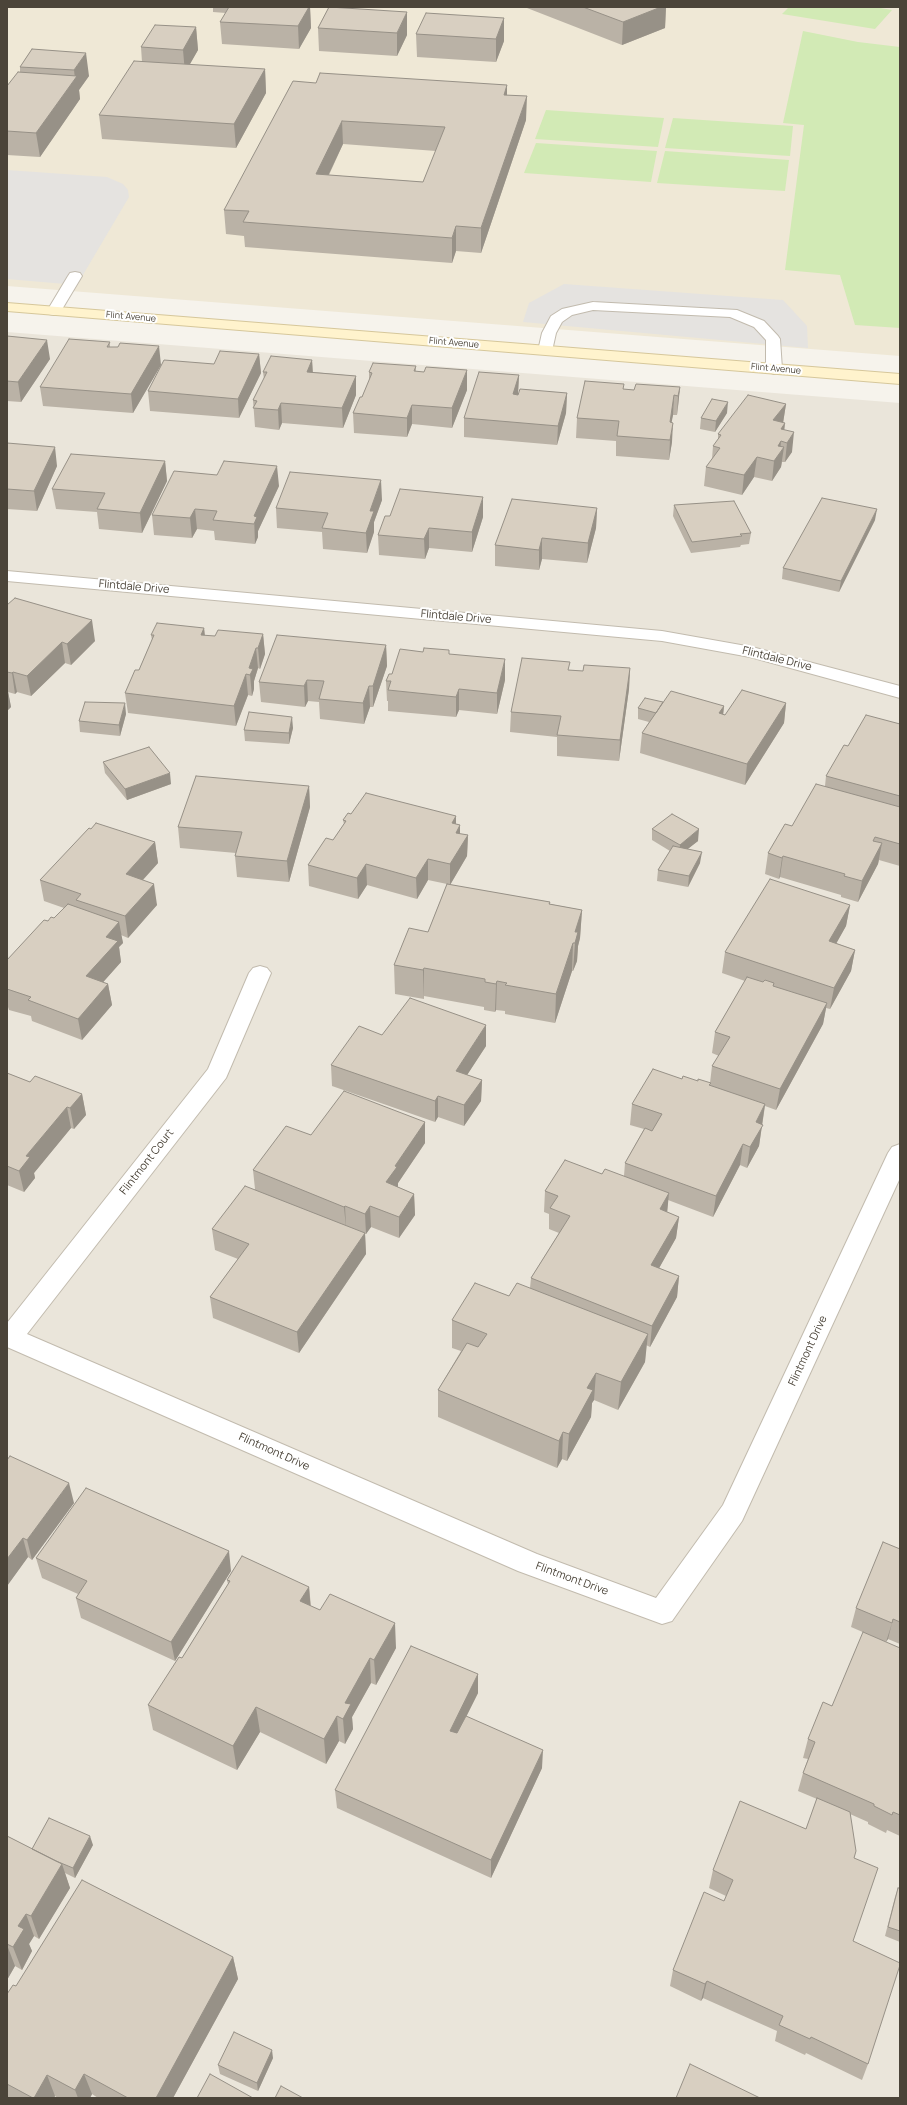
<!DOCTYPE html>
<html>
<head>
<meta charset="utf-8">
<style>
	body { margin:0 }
	#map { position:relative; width:907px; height:2105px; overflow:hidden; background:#f6f3ec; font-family:Manrope,sans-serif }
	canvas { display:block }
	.frame { position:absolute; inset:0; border:8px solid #4b4439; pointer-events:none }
</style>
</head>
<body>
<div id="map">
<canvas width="907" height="2105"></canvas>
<div class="frame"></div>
</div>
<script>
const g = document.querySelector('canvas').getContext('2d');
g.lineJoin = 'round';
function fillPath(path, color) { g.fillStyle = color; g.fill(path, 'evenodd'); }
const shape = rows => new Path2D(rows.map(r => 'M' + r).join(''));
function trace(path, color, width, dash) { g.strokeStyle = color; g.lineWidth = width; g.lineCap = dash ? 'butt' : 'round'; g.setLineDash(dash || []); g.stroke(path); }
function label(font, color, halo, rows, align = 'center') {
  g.font = font + ' Manrope,sans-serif'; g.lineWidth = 4; g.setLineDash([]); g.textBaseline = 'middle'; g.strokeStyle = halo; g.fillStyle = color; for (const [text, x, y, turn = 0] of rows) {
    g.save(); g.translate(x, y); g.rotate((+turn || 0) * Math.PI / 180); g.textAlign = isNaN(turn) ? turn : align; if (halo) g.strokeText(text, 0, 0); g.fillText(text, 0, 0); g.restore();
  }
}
fillPath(shape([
	[7,332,900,403,900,2098,7,2098]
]), '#eae5da');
fillPath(shape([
	[7,7,900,7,900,356,7,286]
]), '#efe8d6');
fillPath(shape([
	[789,7,875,7,892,10,875,29,782,14],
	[803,31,858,42,900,47,900,328,855,325,840,275,785,270,804,125,783,123],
	[546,110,664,118,658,147,535,139],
	[673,118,793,126,790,156,665,148],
	[536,143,657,151,651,182,524,173],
	[665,151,789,160,785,191,657,183]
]), '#d2eab5');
fillPath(shape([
	[7,170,107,177,123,184,128,190,129,197,77,285,7,279],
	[564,284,783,300,807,326,808,348,523,322,529,303]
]), '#e5e3e0');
const lane = shape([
	[75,272,80,273,82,276,61,311,59,314,54,315,49,314,47,311,68,276,70,273,75,272],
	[593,302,737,310,764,321,778,336,780,339,782,369,779,372,774,374,769,372,766,369,766,340,754,327,730,317,593,310,572,315,562,322,556,333,552,351,550,354,540,354,538,351,542,333,551,316,562,309,593,302]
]);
const street = shape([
	[7,571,662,631,752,647,900,686,900,698,750,657,662,641,7,581,7,571],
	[260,966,267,968,271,973,226,1078,27,1334,537,1554,656,1598,723,1505,888,1153,892,1147,900,1144,900,1178,742,1521,672,1621,662,1624,518,1571,7,1347,7,1323,208,1069,249,973,253,968,260,966]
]);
const secondary = shape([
	[7,303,900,374,900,384,7,311,7,303]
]);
trace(lane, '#c2bbae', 2);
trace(street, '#c2bbae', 2);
trace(secondary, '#d6c79b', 2);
fillPath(lane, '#fff');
fillPath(street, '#fff');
fillPath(secondary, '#fff3cd');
fillPath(shape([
	[213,7,310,7,311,28,299,49,222,44,220,22,226,13,213,12],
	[329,7,407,35,397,56,319,51,318,28],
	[527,7,666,7,665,28,622,45,527,8],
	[504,18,504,41,496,62,417,57,416,34],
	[196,27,198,50,189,65,265,69,266,93,236,148,102,139,99,115,142,62,141,47],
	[32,49,89,76,79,90,80,99,40,157,7,155,7,86,20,72,20,67],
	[316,83,507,85,507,95,526,120,481,253,456,251,452,263,245,247,244,236,226,234,224,210],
	[343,144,436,151,423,182,329,175],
	[7,337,50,359,21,402,7,401],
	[110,342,110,347,161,365,133,413,43,406,40,387],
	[259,354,261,373,239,418,150,411,148,391,214,364],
	[312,360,313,372,356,376,356,395,343,428,282,423,279,430,255,427,253,400,264,379,263,372],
	[416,366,416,372,467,390,452,428,412,424,407,437,354,433,353,413,362,397,369,381,369,372],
	[519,375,518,393,567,393,566,413,557,445,464,437,464,418],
	[680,387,677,415,673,415,671,422,672,442,669,460,616,456,616,441,576,438,577,418,624,389,634,390],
	[786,404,783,423,785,423,784,430,792,452,785,462,782,462,781,467,772,481,754,477,742,495,704,486,706,467,712,459,713,446,718,440,718,434],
	[727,413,715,432,700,429,701,418],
	[7,443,57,466,37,511,7,509],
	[165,461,167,481,142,533,99,529,97,512,56,509,52,489],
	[279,486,258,531,258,537,255,544,215,540,214,531,197,529,192,538,154,535,152,515],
	[382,500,374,522,374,532,367,553,323,549,322,532,277,528,276,508],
	[674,505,751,533,749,544,741,545,740,547,691,553,673,516],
	[597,508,596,528,587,563,542,559,539,570,495,566,495,545],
	[390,516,483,517,472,552,429,548,425,559,379,555,378,535],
	[875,520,839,592,782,579,783,568],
	[7,605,95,641,71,665,65,663,31,696,17,692,15,694,8,692,11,707,7,711],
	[204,628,205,636,215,636,263,634,265,654,260,669,258,668,254,681,254,689,252,696,248,695,236,726,128,713,125,693,139,670,152,640,151,635],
	[386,645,387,666,373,707,370,707,364,724,320,719,319,702,308,701,305,707,261,702,259,682],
	[449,650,449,654,505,680,497,714,459,710,456,717,388,711,388,701,387,701,386,681,392,674,423,652],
	[630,668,629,689,619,761,557,756,557,737,510,732,511,712,569,670,583,671],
	[663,702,724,706,723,714,725,715,786,703,784,723,745,785,640,753,642,733,649,722,638,719,638,708],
	[126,714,120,736,80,732,79,721],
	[900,724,900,866,879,860,878,864,858,902,841,897,841,895,780,877,779,879,765,874,768,853,792,826,825,786,826,776,848,746],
	[293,728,289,744,245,741,244,730],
	[103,762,171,784,127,800,105,773],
	[309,786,310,807,289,882,237,877,235,856,236,853,180,848,178,827],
	[351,814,456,816,456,824,460,825,460,834,468,835,467,856,450,885,550,902,550,904,582,910,580,938,578,946,577,961,573,971,572,971,555,1023,505,1014,505,1011,496,1010,495,1012,484,1010,484,1007,424,996,424,999,395,994,394,965,428,932,447,884,428,880,417,899,367,885,358,899,309,886,308,865,333,840,344,824,343,820],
	[91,829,155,842,158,863,143,880,157,905,128,938,121,935,123,943,119,947,121,962,103,982,108,984,112,1005,82,1040,32,1021,31,1016,9,1010,8,1007,7,1007,7,960,48,921,54,918,64,908,44,901,40,880],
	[652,829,698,841,687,849,700,863,688,887,657,881,658,870,670,851,652,840],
	[850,905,846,926,836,943,855,950,851,971,830,1009,826,1008,823,1024,776,1110,765,1106,759,1146,747,1168,740,1165,713,1217,668,1200,667,1212,679,1217,676,1238,659,1268,679,1276,677,1297,650,1347,646,1345,645,1362,618,1410,594,1400,592,1403,591,1417,567,1461,562,1459,557,1468,438,1417,438,1390,461,1351,452,1348,452,1320,530,1288,531,1278,559,1233,549,1229,549,1214,544,1212,545,1191,602,1174,624,1176,625,1163,644,1129,630,1125,632,1104,682,1079,710,1083,712,1066,719,1056,712,1053,715,1032,745,981,722,973,725,952],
	[382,1035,486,1046,467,1075,482,1080,481,1101,464,1126,438,1117,435,1122,332,1086,331,1065],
	[7,1073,30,1082,82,1094,86,1115,74,1129,71,1128,34,1173,35,1178,24,1192,7,1185],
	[425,1122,425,1143,398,1183,398,1187,414,1194,415,1215,399,1238,371,1227,366,1234,365,1234,366,1254,299,1353,213,1318,210,1297,238,1259,215,1250,212,1229,255,1189,253,1170,311,1135],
	[7,1460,74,1503,32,1560,28,1557,7,1586],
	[900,1549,900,1644,888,1639,886,1642,851,1627,856,1608],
	[36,1558,231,1571,175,1661,81,1618,76,1598,78,1594,42,1578],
	[227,1580,309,1587,311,1606,396,1648,376,1685,371,1683,352,1717,353,1729,345,1744,339,1741,326,1764,260,1732,237,1770,153,1730,148,1705,182,1658,228,1584],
	[900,1648,900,1836,887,1830,886,1833,868,1824,868,1822,850,1814,854,1858,853,1941,868,2064,862,2080,806,2053,805,2055,775,2041,777,2031,703,1998,701,2001,670,1986,673,1970,724,1901,726,1896,709,1888,713,1870,806,1829,817,1799,798,1791,803,1773,808,1759,803,1758,808,1739,832,1706],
	[478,1674,478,1693,466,1717,542,1768,491,1878,337,1808,335,1790],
	[7,1836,32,1849,93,1845,75,1878,65,1873,70,1888,39,1939,34,1936,29,1944,32,1951,22,1970,15,1966,7,1980],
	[898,1888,900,1888,900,1942,885,1936,895,1897],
	[233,1957,238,1979,173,2098,98,2098,92,2094,90,2098,58,2098,55,2096,54,2098,7,2098,7,1994,16,1986],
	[273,2058,258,2091,220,2074,218,2065]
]), '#bab2a6');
fillPath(shape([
	[309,7,310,7,311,28,299,49,298,26],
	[661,7,666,7,665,28,622,45,623,22],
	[407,12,407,35,397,56,397,33],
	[504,18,504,41,496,62,496,39],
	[196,27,198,50,185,73,183,50],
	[86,53,89,76,79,90,80,99,40,157,36,133,75,79,74,70],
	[265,69,266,93,236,148,234,124],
	[507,85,507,109,504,95],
	[527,96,526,120,481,253,481,228],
	[342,121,343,144,317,199,316,174],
	[456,226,456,251,452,263,452,238],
	[47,340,50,359,21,402,18,382],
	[159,346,161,365,133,413,131,394],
	[259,354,261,373,239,418,238,399],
	[312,360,313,379,307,372],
	[467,370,467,390,452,428,452,408],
	[519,375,518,394,513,414,513,394],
	[356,376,356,395,343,428,342,408],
	[680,387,678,407,677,415,678,396],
	[567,393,566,413,557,445,558,426],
	[674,395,673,415,668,442,670,422],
	[728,402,727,413,715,432,716,421],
	[281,403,282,423,279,430,278,410],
	[786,404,783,423,773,420],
	[412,405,412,424,407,437,407,418],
	[673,423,672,442,669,460,670,440],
	[785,423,783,441,781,441,780,453,784,447,781,467,772,481,774,461,781,429],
	[794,432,792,452,785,462,787,443],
	[55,447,57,466,37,511,34,491],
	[757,457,754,477,742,495,744,475],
	[165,461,167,481,142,533,140,513],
	[277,466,279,486,258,531,258,537,255,544,254,516],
	[381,480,382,500,374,522,374,532,367,553,366,533,370,511],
	[483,497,483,517,472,552,472,532],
	[597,508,596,528,587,563,588,543],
	[195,509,197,529,192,538,190,518],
	[877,509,875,520,839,592,841,581],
	[429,528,429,548,425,559,424,539],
	[542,538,542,559,539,570,539,550],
	[92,620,95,641,71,665,67,644],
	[204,628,206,648,201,635],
	[263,634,265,654,260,669,258,648],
	[62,642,65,663,31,696,27,676],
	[386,645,387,666,373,707,373,686],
	[256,648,258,668,254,681,254,689,252,696,250,675,249,668],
	[505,659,505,680,497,714,497,693],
	[630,668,629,689,619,761,620,740],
	[13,672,17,692,15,694,12,673],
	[246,674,248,695,236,726,234,706],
	[307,680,308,701,305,707,304,686],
	[7,686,11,707,7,711],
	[369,686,370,707,364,724,363,703],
	[459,689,459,710,456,717,456,697],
	[125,703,126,714,120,736,119,725],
	[786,703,784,723,745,785,747,764],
	[724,706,722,726,719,713],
	[292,717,293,728,289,744,289,733],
	[170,773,171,784,127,800,125,789],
	[309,786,310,807,289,882,287,861],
	[456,816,456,831,460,825,460,846,452,823],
	[699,829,698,841,679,856,680,845],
	[468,835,467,856,450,885,450,864],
	[155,842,158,863,129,895,126,874],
	[882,843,878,864,858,902,862,881],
	[702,852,700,863,688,887,689,876],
	[783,856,780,877,779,879,782,858],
	[428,859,428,880,417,899,416,878],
	[366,864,367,885,358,899,357,878],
	[154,884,157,905,128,938,125,916],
	[850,905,846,926,826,962,829,941],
	[582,910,580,938,578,946,577,961,573,971,575,943,575,932],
	[119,922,123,943,119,947,121,962,90,997,86,976,106,937],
	[573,943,572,971,555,1023,556,994],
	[855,950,851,971,830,1009,834,988],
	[424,968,424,999,423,970],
	[497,981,496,1010,495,1012,496,984],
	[108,984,112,1005,82,1040,78,1019],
	[827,1003,823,1024,776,1110,780,1089],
	[486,1025,486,1046,456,1092,456,1071],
	[482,1080,481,1101,464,1126,464,1105],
	[82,1094,86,1115,74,1129,70,1108],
	[438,1096,438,1117,435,1122,435,1101],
	[765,1104,759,1146,747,1168,750,1147,756,1122],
	[67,1107,71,1128,34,1173,35,1178,24,1192,19,1171,26,1156],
	[425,1122,425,1143,398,1183,398,1188,386,1182,395,1166],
	[743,1144,740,1165,713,1217,716,1196],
	[669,1193,667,1214,660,1209],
	[414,1194,415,1215,399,1238,399,1217],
	[345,1206,346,1227,346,1228,344,1207],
	[370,1206,371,1227,366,1234,365,1214],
	[679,1217,676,1238,649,1286,651,1265],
	[365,1233,366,1254,299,1353,297,1332],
	[679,1276,677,1297,650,1347,652,1326],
	[648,1334,645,1362,618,1410,621,1382],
	[596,1373,594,1400,592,1403,591,1417,567,1461,569,1434,587,1388],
	[563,1432,562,1459,557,1468,559,1441],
	[69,1483,74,1503,32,1560,27,1540],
	[23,1538,28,1557,7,1586,7,1559],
	[229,1551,231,1571,175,1661,171,1642],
	[309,1587,311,1613,300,1601],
	[893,1619,888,1639,886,1642,892,1623],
	[395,1623,396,1648,376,1685,374,1660],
	[370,1658,371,1683,352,1717,353,1729,345,1744,343,1719,345,1703],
	[478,1674,478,1693,450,1749,450,1731],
	[256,1707,260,1732,237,1770,233,1746],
	[337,1716,339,1741,326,1764,324,1739],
	[543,1750,542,1768,491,1878,491,1860],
	[90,1836,93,1845,75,1878,73,1868],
	[62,1864,70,1888,39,1939,31,1916],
	[26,1914,34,1936,29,1944,32,1951,22,1970,13,1947,18,1926],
	[7,1945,15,1966,7,1980],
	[233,1957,238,1979,173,2098,156,2098],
	[707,1981,703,1998,701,2001,705,1984],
	[272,2050,273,2058,258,2091,257,2083],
	[84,2074,92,2094,90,2098,78,2098,75,2090],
	[47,2075,55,2096,54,2098,34,2098]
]), '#979187');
const building = shape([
	[229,7,309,7,298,26,220,22,229,7],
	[329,7,407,12,397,33,318,28,329,7],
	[583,7,661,7,623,22,583,7],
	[426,13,504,18,496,39,416,34,426,13],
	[155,25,196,27,183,50,141,47,155,25],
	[32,49,86,53,74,70,20,67,32,49],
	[134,61,265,69,234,124,99,115,134,61],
	[18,72,77,76,36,133,7,131,7,86,18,72],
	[320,73,507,85,504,95,527,96,481,228,456,226,452,238,243,222,249,211,224,210,293,81,316,83,320,73],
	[342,121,445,127,423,182,316,174,342,121],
	[7,336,47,340,18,382,7,381,7,336],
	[69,339,110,342,107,347,118,347,120,343,159,346,131,394,40,387,69,339],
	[220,351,259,354,238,399,148,391,164,360,214,364,220,351],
	[271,356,312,360,307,372,356,376,342,408,281,403,278,410,253,408,257,401,253,400,267,372,263,372,271,356],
	[373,363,416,366,414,371,424,372,426,367,467,370,452,408,412,405,407,418,353,413,360,397,362,397,372,373,369,372,373,363],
	[479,372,519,375,513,394,518,395,520,389,567,393,558,426,464,418,479,372],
	[585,381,624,384,623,389,634,390,636,384,680,387,678,396,674,395,670,422,673,423,670,440,617,436,619,421,577,418,585,381],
	[748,395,786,404,773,420,785,423,781,429,794,432,787,443,781,441,778,446,784,447,774,461,757,457,744,475,706,467,720,448,713,446,721,435,718,434,748,395],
	[712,399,728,402,716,421,701,418,712,399],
	[7,443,55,447,34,491,7,489,7,443],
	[71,454,165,461,140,513,97,509,105,493,52,489,71,454],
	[224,461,277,466,254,516,257,517,254,524,213,520,217,511,195,509,190,518,152,515,174,471,217,475,224,461],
	[290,472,381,480,370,511,374,511,366,533,322,528,328,513,276,508,290,472],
	[400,489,483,497,472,532,429,528,424,539,378,535,385,516,390,516,400,489],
	[822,498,877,509,841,581,783,568,822,498],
	[512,499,597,508,588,543,542,538,539,550,495,545,512,499],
	[734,501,751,533,740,534,742,536,692,542,674,505,734,501],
	[15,598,92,620,67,644,62,642,27,676,13,672,12,673,7,672,7,605,15,598],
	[157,623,204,628,201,635,215,636,218,630,263,634,258,648,256,648,249,668,253,669,250,675,246,674,234,706,125,693,135,670,139,670,154,635,151,635,157,623],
	[277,635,386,645,373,686,369,686,363,703,319,699,324,681,307,680,304,686,259,682,277,635],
	[424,648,449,650,449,654,505,659,497,693,459,689,456,697,388,690,391,681,386,681,389,674,392,674,400,649,423,652,424,648],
	[522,658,570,662,568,670,583,671,584,665,630,668,620,740,557,735,561,716,511,712,522,658],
	[742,690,786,703,747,764,642,733,671,691,724,706,719,713,725,715,742,690],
	[645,698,663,702,656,713,638,708,645,698],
	[85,702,125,703,119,725,79,721,85,702],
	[249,712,292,717,289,733,244,730,249,712],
	[866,715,900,724,900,796,826,776,844,745,848,746,866,715],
	[149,747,170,773,125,789,103,762,149,747],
	[196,776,309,786,287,861,235,856,242,832,178,827,196,776],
	[816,784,900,807,900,844,875,837,873,841,882,843,862,881,844,876,845,874,783,856,782,858,768,853,785,824,792,826,816,784],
	[366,793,456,816,452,823,460,825,456,833,468,835,450,864,428,859,416,878,366,864,357,878,308,865,326,838,333,840,346,821,343,820,348,813,351,814,366,793],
	[672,814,699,829,680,845,652,829,672,814],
	[96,823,155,842,126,874,154,884,125,916,76,900,81,894,40,880,89,828,91,829,96,823],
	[673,846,702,852,689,876,658,870,673,846],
	[770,879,850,905,829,941,855,950,834,988,725,952,770,879],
	[447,884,550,902,549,904,582,910,575,932,578,932,575,943,573,943,556,994,505,985,507,983,497,981,496,984,485,982,485,979,424,968,423,970,394,965,409,928,428,932,447,884],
	[68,904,119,922,106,937,118,941,86,976,108,984,78,1019,28,1000,31,997,7,989,7,960,44,920,48,921,51,917,54,918,68,904],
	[747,977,763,982,765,980,774,983,773,986,827,1003,780,1089,712,1066,730,1037,715,1032,747,977],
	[410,998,486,1025,456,1071,482,1080,464,1105,438,1096,435,1101,331,1065,359,1026,382,1035,410,998],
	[653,1069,682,1079,683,1076,698,1081,698,1079,711,1083,709,1085,765,1104,756,1122,763,1125,750,1147,743,1144,716,1196,625,1163,645,1128,652,1131,662,1114,632,1104,653,1069],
	[7,1073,30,1082,35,1076,82,1094,70,1108,67,1107,26,1156,30,1157,19,1171,7,1166,7,1073],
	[344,1091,425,1122,395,1166,397,1167,386,1182,414,1194,399,1217,370,1206,365,1214,345,1206,344,1207,253,1170,286,1126,311,1135,344,1091],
	[565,1160,602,1174,605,1169,669,1193,660,1209,679,1217,651,1265,679,1276,652,1326,531,1278,570,1216,550,1208,558,1196,545,1191,565,1160],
	[245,1186,365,1233,297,1332,210,1297,249,1244,212,1229,245,1186],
	[475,1283,509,1296,517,1283,648,1334,621,1382,596,1373,587,1388,593,1390,569,1434,563,1432,559,1441,438,1390,467,1343,478,1347,487,1334,452,1320,475,1283],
	[10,1456,69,1483,27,1540,23,1538,7,1559,7,1460,10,1456],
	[86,1488,229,1551,171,1642,76,1598,87,1581,36,1558,86,1488],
	[883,1542,900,1549,900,1622,893,1619,892,1623,856,1608,883,1542],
	[242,1556,309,1587,300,1601,320,1610,330,1594,395,1623,374,1660,370,1658,345,1703,351,1704,343,1719,337,1716,324,1739,256,1707,233,1746,148,1705,179,1657,182,1658,230,1581,227,1580,242,1556],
	[863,1632,900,1648,900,1815,893,1812,892,1815,874,1806,874,1804,803,1773,815,1742,808,1739,823,1702,832,1706,863,1632],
	[411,1646,478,1674,450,1731,457,1733,466,1716,543,1750,491,1860,335,1790,411,1646],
	[817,1798,850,1812,856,1851,854,1858,878,1868,853,1941,900,1963,900,1965,868,2064,811,2037,810,2039,779,2025,783,2016,707,1981,705,1984,673,1970,704,1892,724,1901,733,1880,713,1870,740,1801,806,1829,817,1798],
	[49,1818,90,1836,73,1868,56,1861,32,1849,49,1818],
	[7,1836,62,1864,31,1916,26,1914,18,1926,24,1929,13,1947,7,1944,7,1836],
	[82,1880,233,1957,156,2098,128,2098,84,2074,75,2090,47,2075,34,2098,33,2098,7,2084,7,1994,13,1985,16,1986,82,1880],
	[898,1888,900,1888,900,1931,888,1927,898,1888],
	[234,2032,272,2050,257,2083,218,2065,234,2032],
	[690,2064,760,2098,676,2098,690,2064],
	[210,2074,253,2098,197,2098,210,2074],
	[281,2086,303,2098,275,2098,281,2086]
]);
fillPath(building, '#d8cfc1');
trace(building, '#979187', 1);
label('9px', '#4b4439', '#fff', [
	["Flint Avenue",131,317,5],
	["Flint Avenue",454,343,5],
	["Flint Avenue",776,369,5]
]);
label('11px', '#4b4439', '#fff', [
	["Flintdale Drive",134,587,5],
	["Flintdale Drive",456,617,5],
	["Flintdale Drive",777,659,14],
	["Flintmont Court",147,1162,-52],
	["Flintmont Drive",808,1351,-65],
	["Flintmont Drive",274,1452,24],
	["Flintmont Drive",572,1579,20]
]);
</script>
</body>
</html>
